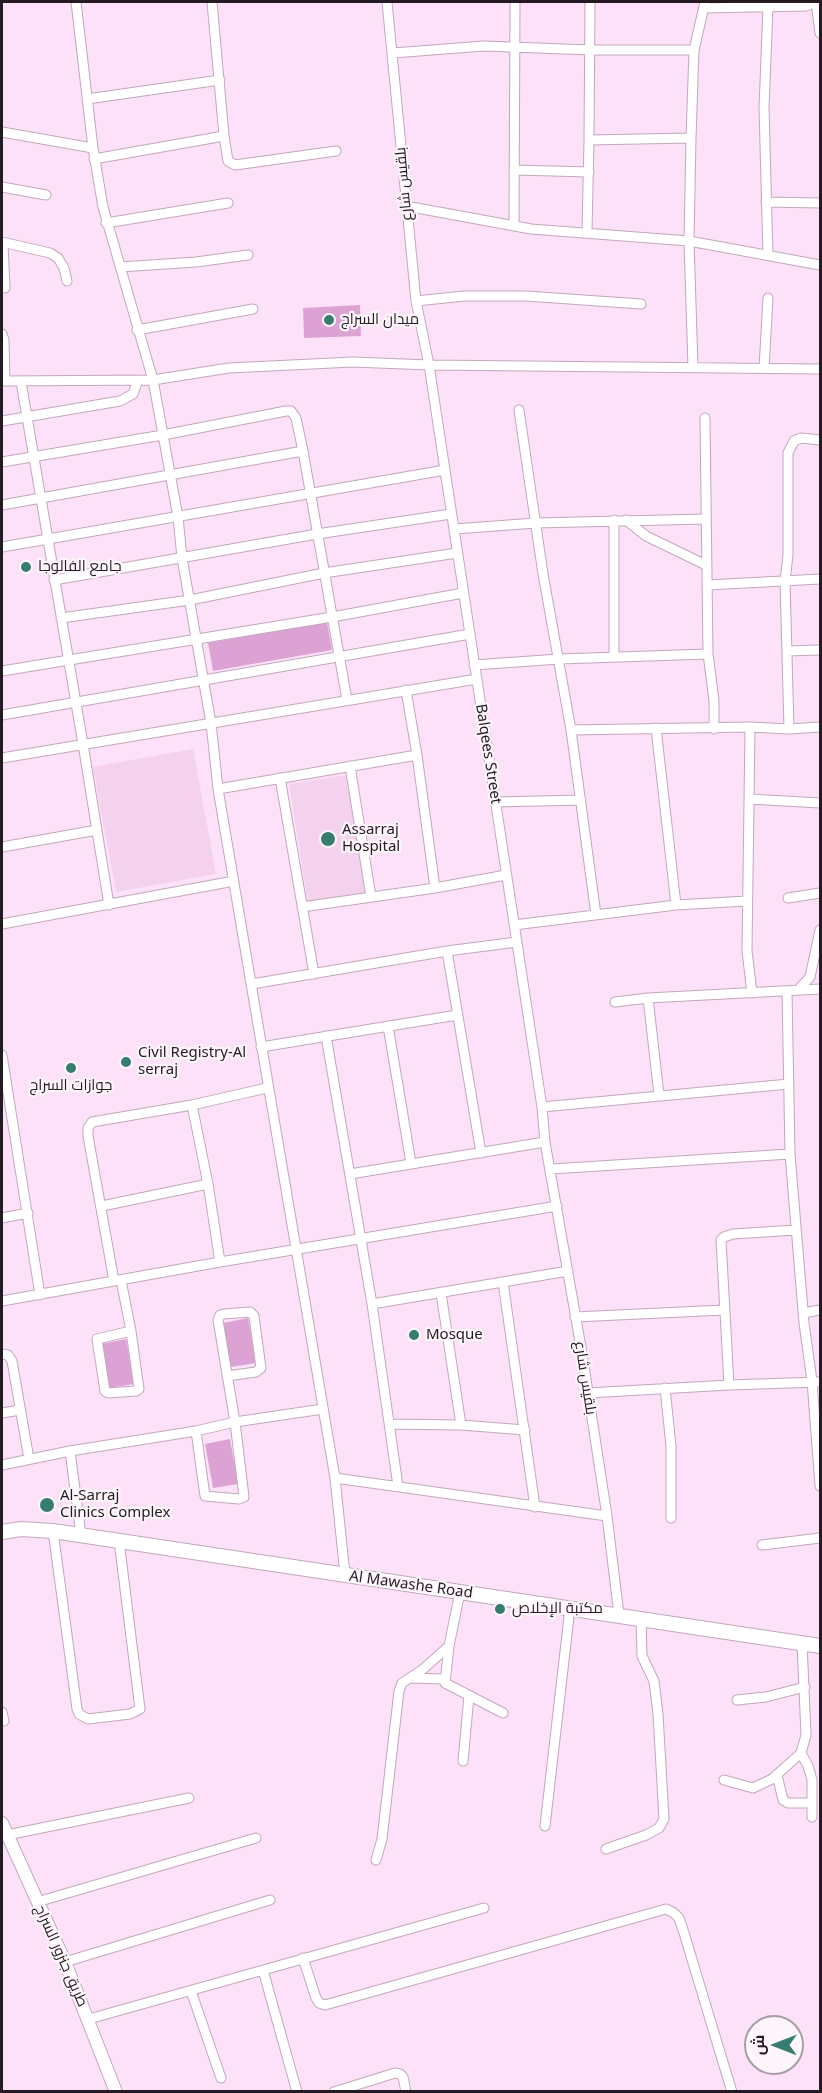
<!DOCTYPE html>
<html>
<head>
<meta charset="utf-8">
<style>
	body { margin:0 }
	#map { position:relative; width:822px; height:2093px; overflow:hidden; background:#fde1f8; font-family:"Noto Sans",Cairo,sans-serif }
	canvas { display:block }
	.frame { position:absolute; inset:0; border:3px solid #241a22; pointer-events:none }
	.north { position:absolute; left:744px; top:2015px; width:60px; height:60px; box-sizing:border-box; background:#fcf6fb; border:2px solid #a69ea4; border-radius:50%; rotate:270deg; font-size:16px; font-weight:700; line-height:24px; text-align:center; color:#241a22 }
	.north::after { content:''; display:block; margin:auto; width:21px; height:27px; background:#377c71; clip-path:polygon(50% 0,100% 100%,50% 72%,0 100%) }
</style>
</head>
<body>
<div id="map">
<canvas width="822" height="2093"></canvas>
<div class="frame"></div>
<div class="north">ش</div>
</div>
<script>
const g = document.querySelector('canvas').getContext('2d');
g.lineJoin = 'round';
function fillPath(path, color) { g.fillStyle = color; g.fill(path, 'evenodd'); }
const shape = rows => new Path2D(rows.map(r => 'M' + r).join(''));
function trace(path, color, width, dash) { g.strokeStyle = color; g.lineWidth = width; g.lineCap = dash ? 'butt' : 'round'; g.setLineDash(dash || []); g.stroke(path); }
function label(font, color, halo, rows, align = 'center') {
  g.font = font + ' "Noto Sans",Cairo,sans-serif'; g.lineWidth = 4.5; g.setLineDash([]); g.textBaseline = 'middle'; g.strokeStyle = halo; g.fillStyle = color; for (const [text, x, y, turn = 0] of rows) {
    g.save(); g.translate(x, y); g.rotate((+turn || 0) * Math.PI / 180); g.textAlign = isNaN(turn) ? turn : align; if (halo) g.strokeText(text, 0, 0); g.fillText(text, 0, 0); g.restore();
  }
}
fillPath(shape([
	[193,749,216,874,116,892,93,767],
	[347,775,366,893,308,903,289,784]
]), '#f4d2ee');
fillPath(shape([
	[360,305,361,336,304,338,303,308],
	[327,622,332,650,213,671,208,643],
	[248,1318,256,1363,231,1367,223,1323],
	[126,1339,134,1384,109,1388,101,1344],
	[230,1439,238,1484,213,1488,205,1444]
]), '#dda2d4');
const street = shape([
	[76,2,93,148,103,207,153,380,178,517,182,558,211,723,218,789,335,1478,345,1575],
	[387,2,416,301,429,365,542,1107,545,1142,582,1353,607,1516,619,1615],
	[590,2,589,140,691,138],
	[816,2,820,33],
	[704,8,806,6,816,2],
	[393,53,484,46,591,50,694,50],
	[87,99,220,80],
	[2,132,93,148],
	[224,136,228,161,235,165,336,151],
	[94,159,224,136,212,2],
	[514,170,589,172],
	[2,187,46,195],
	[766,202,820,203],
	[406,206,531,229,689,241,820,265],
	[106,223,228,203],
	[514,226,515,2],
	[587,232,589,140],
	[2,242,50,253,58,258,64,268,67,281],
	[3,243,5,288],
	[768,255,764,108,768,7],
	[120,267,196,262,248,255],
	[416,301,464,296,526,296,641,304],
	[137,330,253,309],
	[2,334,4,340,5,381],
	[693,367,689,241,691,138,694,50,705,2],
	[764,368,768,298],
	[2,381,153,380,229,368,353,362,429,365,820,369],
	[21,382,83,744,109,905],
	[519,410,543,574,571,730,596,915],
	[705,418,708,654,714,701,714,729],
	[2,421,120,401,133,394,138,380],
	[2,462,163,435,286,411,291,411,296,418,303,451,347,700],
	[2,505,303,451],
	[614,520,614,657],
	[626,520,646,536,706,565],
	[454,529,536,523,706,519],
	[2,547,445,470],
	[54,580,317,534,451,514],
	[708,585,820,579],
	[61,618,190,600,324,573,457,553],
	[787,651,820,650],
	[474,665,559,659,708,654],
	[2,671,332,617,463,593],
	[406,690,417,755,435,888],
	[2,715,470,634],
	[750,727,747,951,752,993],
	[656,728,676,905],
	[789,729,785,581,788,555,788,453,794,441,801,438,820,440],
	[571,730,750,727,789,729,820,727],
	[2,758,477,679],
	[350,766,371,897],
	[280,778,314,974],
	[218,789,417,755],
	[749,799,820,803],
	[495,802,581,800],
	[2,847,97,830],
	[788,898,820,893],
	[302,907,435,888,506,875],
	[2,924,234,881],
	[514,925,676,905,747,901],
	[447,951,481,1153],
	[252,984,447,951,517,942],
	[799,989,810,977,820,930],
	[787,991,790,1154,804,1323,812,1381,820,1486],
	[648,998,659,1095],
	[615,1002,648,998,820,989],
	[388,1026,411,1163],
	[326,1036,372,1304,398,1486],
	[261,1047,457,1015],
	[2,1055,40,1295],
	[192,1105,208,1184,220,1262],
	[542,1107,789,1084],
	[551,1169,790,1154],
	[350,1174,545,1142],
	[102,1206,208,1184],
	[2,1218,28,1213],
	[121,1280,131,1331,139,1389,136,1391,108,1393,105,1391,97,1339,131,1331],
	[114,1281,88,1136,88,1128,92,1122,192,1105,267,1088],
	[503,1282,535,1507],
	[441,1293,461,1425],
	[2,1301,220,1262,557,1206],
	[372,1304,568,1271],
	[803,1313,820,1310],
	[575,1317,724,1310],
	[2,1354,8,1355,12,1361,29,1459],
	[729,1385,721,1240,724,1237,733,1234,796,1230],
	[665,1388,671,1446,671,1518],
	[588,1393,729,1385,820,1382],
	[2,1413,20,1410],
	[390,1424,461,1425,525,1430],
	[196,1431,205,1496,239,1499,244,1497,235,1422,218,1320,220,1315,224,1314,250,1312,254,1316,261,1368,256,1372,227,1376],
	[70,1451,81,1535],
	[2,1465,70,1451,196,1431,235,1422,323,1409],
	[335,1478,607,1516],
	[53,1531,77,1709,79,1714,88,1719,130,1714,140,1709,119,1541],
	[762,1545,820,1538],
	[449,1646,445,1683,503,1713],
	[411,1678,444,1679],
	[737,1700,766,1697,805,1687],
	[2,1712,4,1721],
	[801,1753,808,1766,812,1780,812,1817],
	[463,1761,469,1696],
	[777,1775,783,1800,788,1803,812,1803],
	[724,1780,753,1788,772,1779,801,1753,806,1735,802,1643],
	[545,1826,570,1608],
	[7,1835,189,1798],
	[606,1849,646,1835,659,1828,664,1819,658,1714,654,1681,642,1656,641,1619],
	[376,1860,382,1839,399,1691,402,1683,422,1670,449,1646,460,1592],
	[37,1902,256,1838],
	[303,1958,316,1998,319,2003,325,2005,666,1909,674,1913,679,1918,684,1933,732,2092],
	[65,1962,270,1900],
	[263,1970,297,2092],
	[191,1991,221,2078],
	[89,2019,484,1908],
	[334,2092,395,2073,400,2074,403,2077,406,2092]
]);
const secondary = shape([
	[2,1823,65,1962,116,2092]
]);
const primary = shape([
	[2,1532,21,1529,53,1531,820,1646]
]);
trace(street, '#c2a7bd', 11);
trace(secondary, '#c2a7bd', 14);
trace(primary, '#c2a7bd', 16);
trace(street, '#fff', 9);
trace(secondary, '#fff', 12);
trace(primary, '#fff', 14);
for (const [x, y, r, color] of [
	[329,320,6,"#377c71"],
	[26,567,6,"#377c71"],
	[328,839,8,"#377c71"],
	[126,1062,6,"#377c71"],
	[71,1068,6,"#377c71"],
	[414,1335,6,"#377c71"],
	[47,1505,8,"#377c71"],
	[500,1609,6,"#377c71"]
]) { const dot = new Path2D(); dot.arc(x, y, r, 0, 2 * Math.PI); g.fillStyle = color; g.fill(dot); trace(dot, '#fcf6fb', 2); }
label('15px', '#241a22', '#fcf6fb', [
	["بلقيس شارع",404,184,-95],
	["Balqees Street",488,754,81],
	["بلقيس شارع",585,1378,81],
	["Al Mawashe Road",411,1585,8],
	["طريق جنزور السراج",61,1956,66]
]);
label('15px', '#241a22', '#fcf6fb', [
	["ميدان السراج",341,320],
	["جامع الفالوجا",38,567],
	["Assarraj",342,830],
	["Hospital",342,847],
	["Civil Registry-Al",138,1053],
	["serraj",138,1070],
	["جوازات السراج",71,1086,"center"],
	["Mosque",426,1335],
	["Al-Sarraj",60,1496],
	["Clinics Complex",60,1513],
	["مكتبة الإخلاص",512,1609]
], 'left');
</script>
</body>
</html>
